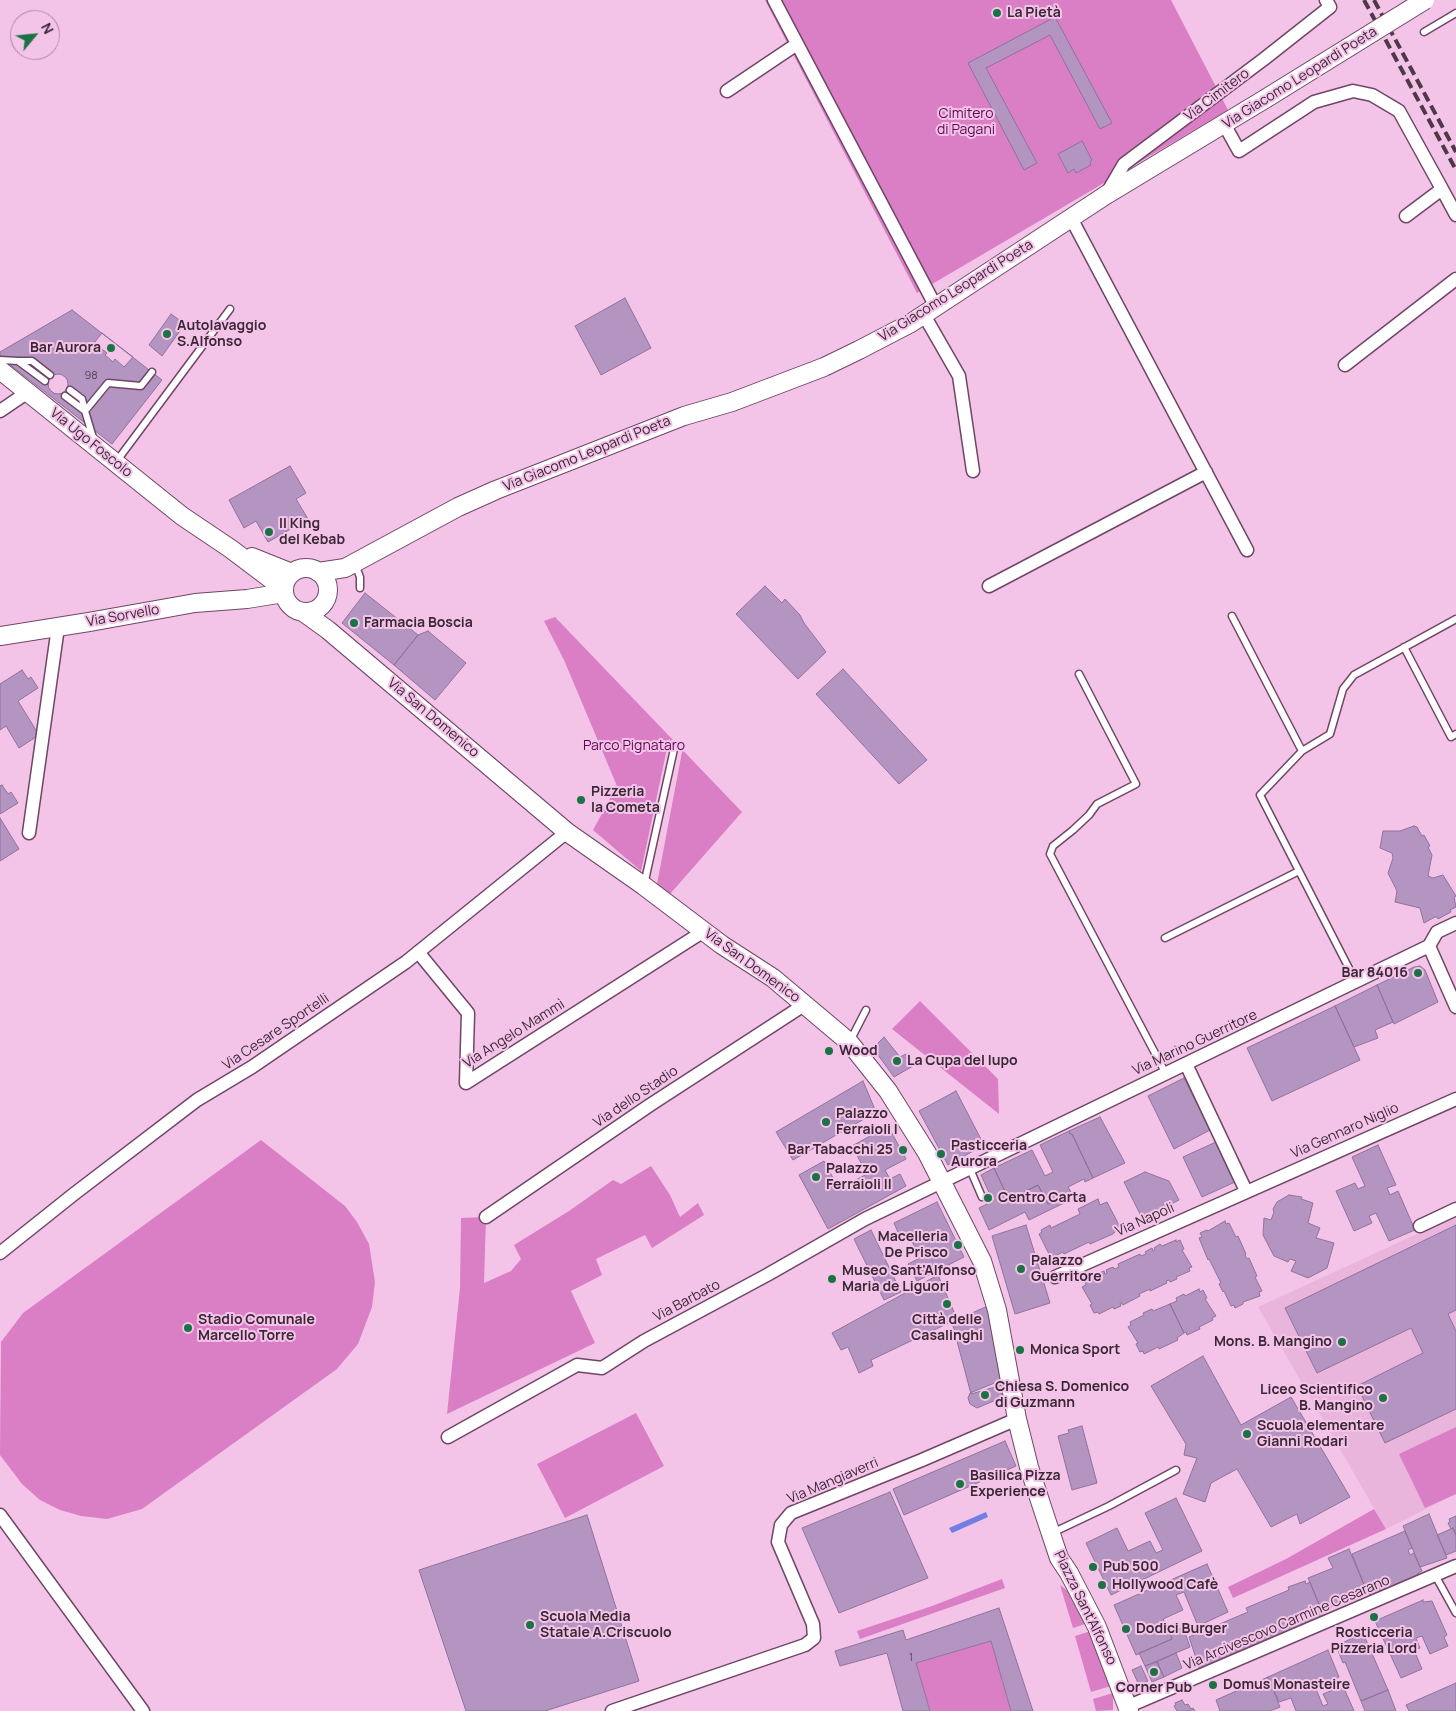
<!DOCTYPE html>
<html>
<head>
<meta charset="utf-8">
<style>
	body { margin:0 }
	#map { position:relative; width:1456px; height:1711px; overflow:hidden; background:#f4c4e8; font-family:Manrope,sans-serif }
	canvas { display:block }
	.north { position:absolute; left:10px; top:10px; width:50px; height:50px; box-sizing:border-box; background:#f4c4e8; border:1px solid #aa86a1; border-radius:50%; rotate:62deg; font-size:14px; font-weight:700; line-height:20px; text-align:center; color:#3b2836 }
	.north::after { content:''; display:block; margin:auto; width:18px; height:22px; background:#1a7245; clip-path:polygon(50% 0,100% 100%,50% 72%,0 100%) }
</style>
</head>
<body>
<div id="map">
<canvas width="1456" height="1711"></canvas>
<div class="north">N</div>
</div>
<script>
const g = document.querySelector('canvas').getContext('2d');
g.lineJoin = 'round';
function fillPath(path, color) { g.fillStyle = color; g.fill(path, 'evenodd'); }
const shape = rows => new Path2D(rows.map(r => 'M' + r).join(''));
function trace(path, color, width, dash) { g.strokeStyle = color; g.lineWidth = width; g.lineCap = dash ? 'butt' : 'round'; g.setLineDash(dash || []); g.stroke(path); }
function label(font, color, halo, rows, align = 'center') {
  g.font = font + ' Manrope,sans-serif'; g.lineWidth = 4; g.setLineDash([]); g.textBaseline = 'middle'; g.strokeStyle = halo; g.fillStyle = color; for (const [text, x, y, turn = 0] of rows) {
    g.save(); g.translate(x, y); g.rotate((+turn || 0) * Math.PI / 180); g.textAlign = isNaN(turn) ? turn : align; if (halo) g.strokeText(text, 0, 0); g.fillText(text, 0, 0); g.restore();
  }
}
fillPath(shape([
	[1456,1216,1456,1494,1386,1529,1258,1307]
]), '#eab5dc');
fillPath(shape([
	[765,0,1171,0,1228,110,917,293],
	[555,617,742,812,670,894,657,884,682,752,669,739,641,871,593,830,617,786,564,660,544,621],
	[920,1001,998,1079,999,1114,892,1029],
	[261,1140,345,1206,357,1222,369,1244,375,1282,372,1307,358,1344,337,1369,142,1509,107,1519,81,1516,60,1510,40,1500,22,1484,0,1455,1,1342,23,1313],
	[651,1166,670,1195,680,1217,698,1203,704,1215,652,1248,645,1235,596,1259,602,1275,571,1291,595,1343,447,1414,460,1288,461,1218,486,1217,484,1283,511,1271,521,1259,514,1245,569,1211,613,1180,621,1184],
	[636,1413,664,1466,565,1518,537,1464],
	[1456,1427,1456,1494,1425,1508,1399,1454],
	[1374,1509,1386,1529,1233,1598,1228,1587,1286,1559],
	[1002,1579,1005,1588,860,1639,857,1631,932,1606],
	[1060,1585,1078,1599,1088,1623,1073,1628],
	[1091,1631,1111,1686,1091,1692,1075,1636],
	[991,1641,1011,1711,930,1711,916,1663],
	[1113,1693,1113,1710,1096,1711,1093,1699]
]), '#da7ec5');
fillPath(shape([
	[986,1512,988,1517,952,1533,949,1528]
]), '#717ee2');
const building = shape([
	[1055,17,1112,123,1100,129,1050,35,986,68,1037,163,1024,170,968,63,1055,17],
	[1082,141,1092,160,1090,162,1091,165,1076,173,1074,169,1068,173,1058,154,1082,141],
	[625,298,651,348,601,375,575,326,625,298],
	[72,310,162,380,112,444,0,357,0,352,72,310],
	[171,314,185,324,162,356,149,345,171,314],
	[102,333,133,357,124,367,115,359,113,362,105,355,107,353,94,343,102,333],
	'48 384a10 10 0 1 1 20 0a10 10 0 1 1-20 0Z',
	[290,466,306,493,296,499,308,519,268,542,256,521,244,528,229,500,290,466],
	[765,586,782,603,785,599,800,615,804,623,826,652,798,679,736,614,765,586],
	[365,593,418,635,394,665,342,623,365,593],
	[428,631,466,663,435,700,394,665,418,635,428,631],
	[843,669,927,760,899,784,816,694,843,669],
	[22,670,28,679,31,677,38,688,18,701,39,735,19,748,6,726,0,730,0,684,22,670],
	[2,785,8,794,11,792,18,803,0,814,0,786,2,785],
	[0,818,19,849,0,861,0,818],
	[1414,826,1417,827,1422,836,1424,835,1430,846,1428,847,1432,855,1428,876,1433,878,1443,875,1456,896,1454,897,1456,907,1450,910,1451,912,1438,919,1437,917,1435,917,1424,923,1420,908,1395,902,1397,891,1388,873,1393,858,1392,853,1380,848,1383,831,1400,831,1414,826],
	[1420,966,1425,970,1438,1002,1394,1024,1377,985,1414,967,1420,966],
	[1377,985,1393,1022,1375,1030,1378,1038,1354,1047,1335,1006,1377,985],
	[1335,1006,1360,1060,1272,1101,1247,1048,1335,1006],
	[884,1037,900,1057,906,1054,913,1066,894,1077,873,1048,884,1037],
	[1184,1078,1210,1130,1174,1149,1148,1096,1184,1078],
	[863,1081,876,1112,793,1160,776,1132,863,1081],
	[956,1091,984,1145,948,1165,919,1111,956,1091],
	[1100,1117,1125,1163,1093,1178,1072,1134,1070,1134,1069,1131,1100,1117],
	[888,1126,906,1159,885,1170,890,1179,900,1174,906,1186,828,1229,799,1175,824,1161,839,1189,867,1174,852,1146,888,1126],
	[1069,1131,1070,1134,1072,1134,1093,1178,1085,1182,1084,1179,1068,1187,1071,1192,1048,1204,1038,1185,1009,1200,994,1168,1032,1150,1045,1176,1053,1172,1040,1145,1069,1131],
	[1216,1142,1235,1182,1202,1197,1183,1157,1216,1142],
	[1378,1145,1396,1185,1387,1188,1390,1195,1398,1191,1415,1230,1389,1241,1376,1213,1369,1216,1372,1223,1354,1231,1336,1191,1355,1183,1358,1189,1365,1186,1352,1157,1378,1145],
	[994,1168,1009,1200,1038,1185,1048,1204,1062,1197,1064,1203,1029,1220,1025,1212,989,1230,979,1208,993,1201,981,1175,994,1168],
	[1145,1172,1169,1181,1179,1200,1142,1218,1124,1182,1145,1172],
	[1289,1195,1302,1197,1301,1199,1313,1203,1308,1223,1320,1228,1316,1238,1334,1243,1327,1268,1308,1278,1291,1271,1296,1261,1290,1259,1288,1262,1274,1256,1263,1235,1264,1218,1271,1220,1274,1212,1273,1209,1277,1202,1289,1195],
	[1098,1199,1100,1205,1107,1202,1120,1227,1113,1234,1090,1244,1089,1242,1064,1254,1063,1252,1051,1258,1039,1234,1042,1232,1041,1230,1050,1225,1051,1228,1080,1214,1078,1209,1098,1199],
	[937,1202,964,1257,917,1281,908,1264,920,1258,909,1235,901,1239,894,1223,937,1202],
	[1225,1221,1226,1224,1229,1223,1236,1237,1238,1236,1246,1254,1245,1255,1247,1259,1249,1258,1257,1276,1255,1277,1262,1291,1259,1292,1260,1296,1243,1302,1243,1304,1235,1308,1234,1305,1231,1306,1224,1291,1223,1292,1219,1284,1221,1283,1209,1259,1208,1260,1199,1238,1202,1237,1200,1233,1207,1230,1208,1231,1225,1221],
	[1026,1225,1050,1303,1015,1314,992,1236,1026,1225],
	[1456,1225,1456,1310,1448,1314,1456,1331,1456,1409,1385,1443,1357,1386,1423,1353,1411,1328,1317,1373,1285,1308,1456,1225],
	[871,1230,901,1292,884,1300,854,1239,871,1230],
	[1176,1240,1176,1242,1180,1240,1184,1249,1182,1250,1192,1267,1189,1268,1190,1271,1176,1277,1177,1279,1170,1282,1169,1280,1166,1281,1167,1283,1150,1291,1150,1289,1139,1294,1140,1296,1123,1305,1122,1303,1120,1303,1121,1306,1114,1309,1113,1307,1099,1314,1098,1312,1094,1313,1090,1305,1092,1304,1082,1287,1086,1285,1085,1283,1098,1277,1097,1274,1104,1271,1105,1274,1107,1273,1106,1270,1113,1267,1115,1269,1119,1267,1118,1264,1140,1254,1141,1256,1146,1254,1145,1252,1152,1248,1153,1251,1155,1250,1154,1248,1160,1244,1162,1246,1176,1240],
	[938,1275,957,1319,871,1360,873,1366,859,1373,848,1347,841,1350,832,1333,938,1275],
	[1199,1289,1200,1292,1203,1290,1207,1298,1205,1299,1216,1316,1212,1318,1213,1320,1199,1327,1200,1329,1187,1335,1186,1332,1184,1333,1170,1304,1177,1301,1176,1298,1184,1294,1185,1296,1199,1289],
	[1170,1304,1184,1333,1177,1338,1178,1340,1159,1349,1158,1347,1144,1354,1143,1351,1140,1352,1136,1344,1138,1343,1128,1327,1131,1325,1130,1322,1144,1315,1143,1313,1152,1309,1153,1311,1170,1304],
	[990,1305,1002,1385,971,1394,952,1322,990,1305],
	[1203,1356,1241,1425,1291,1397,1350,1497,1300,1524,1297,1514,1271,1527,1237,1469,1211,1483,1205,1502,1183,1494,1197,1458,1184,1455,1186,1444,1151,1386,1203,1356],
	[997,1382,1003,1397,977,1408,970,1404,968,1398,970,1393,997,1382],
	[1082,1426,1097,1483,1072,1490,1058,1436,1069,1433,1068,1430,1082,1426],
	[1005,1441,1016,1466,904,1515,893,1489,1005,1441],
	[890,1492,928,1578,839,1613,802,1528,890,1492],
	[1176,1498,1202,1551,1111,1595,1086,1543,1117,1528,1128,1551,1150,1541,1156,1553,1163,1550,1145,1513,1176,1498],
	[1429,1514,1447,1558,1420,1567,1403,1526,1429,1514],
	[587,1515,639,1681,545,1711,466,1711,419,1570,587,1515],
	[1456,1516,1456,1535,1453,1528,1451,1529,1448,1523,1450,1522,1449,1519,1456,1516],
	[1453,1528,1456,1535,1456,1551,1446,1555,1437,1535,1453,1528],
	[1405,1531,1412,1548,1408,1550,1410,1555,1414,1553,1422,1571,1418,1573,1420,1577,1372,1597,1367,1592,1352,1554,1405,1531],
	[1349,1549,1367,1592,1322,1611,1308,1578,1333,1568,1328,1558,1349,1549],
	[1207,1564,1228,1612,1198,1626,1184,1592,1176,1595,1183,1610,1163,1619,1172,1639,1136,1655,1114,1605,1207,1564],
	[1305,1581,1306,1584,1310,1582,1324,1617,1200,1670,1189,1637,1248,1612,1246,1608,1289,1590,1288,1587,1305,1581],
	[1423,1600,1423,1602,1432,1601,1447,1635,1444,1637,1448,1646,1430,1654,1422,1636,1416,1638,1420,1648,1414,1650,1422,1669,1401,1678,1375,1621,1423,1600],
	[999,1608,1033,1711,1011,1711,991,1641,916,1663,930,1711,903,1711,887,1653,840,1666,835,1651,903,1630,906,1640,999,1608],
	[1183,1627,1190,1647,1145,1666,1139,1653,1172,1639,1170,1633,1183,1627],
	[1363,1633,1388,1690,1361,1701,1345,1662,1343,1663,1336,1646,1363,1633],
	[1328,1650,1339,1677,1321,1687,1318,1682,1314,1684,1323,1706,1328,1704,1323,1694,1343,1686,1354,1711,1296,1711,1291,1698,1279,1702,1268,1677,1328,1650],
	[1176,1653,1182,1668,1164,1677,1157,1662,1176,1653],
	[1157,1662,1164,1677,1152,1682,1145,1666,1157,1662],
	[1141,1666,1148,1681,1139,1685,1132,1670,1141,1666],
	[1268,1677,1280,1707,1270,1711,1220,1711,1216,1700,1268,1677],
	[1456,1683,1456,1711,1409,1711,1406,1705,1456,1683],
	[1388,1690,1396,1711,1365,1711,1361,1701,1388,1690],
	[1182,1700,1185,1705,1188,1704,1191,1709,1193,1708,1195,1711,1177,1711,1174,1706,1176,1705,1175,1703,1182,1700]
]);
fillPath(building, '#b495c1');
trace(building, '#8f729c', 1);
const lane = shape([
	[1424,32,1456,13],
	[0,360,18,361,45,381],
	[19,361,32,361,50,375],
	[70,390,82,399,85,411],
	[65,396,85,411,94,441],
	[85,411,108,383,141,386,152,372],
	[116,462,230,309],
	[355,564,360,577,360,588],
	[1232,616,1302,751,1260,795,1356,982],
	[1404,647,1451,737,1456,734],
	[1079,674,1136,784,1097,804,1089,815,1073,830,1053,846,1050,854,1166,1074],
	[1302,751,1330,734,1343,689,1354,675,1456,619],
	[644,885,674,749],
	[1165,938,1299,871],
	[850,1041,866,1010],
	[970,1169,982,1197],
	[1052,1533,1109,1506,1176,1470],
	[1435,1575,1456,1613]
]);
const street = shape([
	[774,0,936,307],
	[727,91,797,44],
	[1224,124,1239,151,1314,102,1353,91,1372,95,1399,111,1442,189,1406,216],
	[1442,189,1456,215],
	[1107,193,1124,164,1264,59,1330,7,1326,0],
	[1071,218,1247,550],
	[924,315,959,376,973,471],
	[1345,365,1456,279],
	[0,411,28,392],
	[989,586,1206,472],
	[29,833,58,627],
	[1429,946,1456,1007],
	[418,952,468,1013,466,1083],
	[1186,1064,1246,1191],
	[466,1083,704,931],
	[486,1217,650,1105,804,1005],
	[1420,1226,1456,1209],
	[0,1253,74,1194,197,1100,252,1067,406,962,567,832],
	[1055,1277,1456,1099],
	[448,1437,577,1365,602,1368,644,1341,767,1275,865,1219,1429,946,1437,932,1456,923],
	[0,1515,143,1711],
	[1129,1706,1456,1566],
	[612,1711,805,1645,814,1638,813,1624,778,1542,781,1525,791,1513,922,1460,1017,1419]
]);
const secondary = shape([
	[0,370,182,516,231,549,284,589],
	[252,557,292,573],
	'284 590a22 22 0 1 1 44 0a22 22 0 1 1-44 0Z',
	[318,572,345,568,458,507,496,490,684,416,732,402,824,367,859,350,911,323,1106,195,1265,99],
	[303,612,328,630,567,832,644,886,722,945,773,978,849,1042,888,1091,927,1153,982,1261,997,1310,1017,1419,1029,1467,1044,1513,1059,1558,1069,1573,1097,1627,1129,1711],
	[0,636,89,622,195,603,247,599,284,593]
]);
trace(lane, '#6f4665', 9);
trace(street, '#6f4665', 15);
trace(secondary, '#6f4665', 20);
trace(lane, '#fff', 6);
trace(street, '#fff', 12);
trace(secondary, '#fff', 18);
trace(shape([
	[1364,0,1456,170],
	[1374,0,1456,152]
]), '#4f3949', 4, [10, 5]);
const secondaryBridge = shape([
	[1265,99,1425,0]
]);
trace(secondaryBridge, '#6f4665', 20, []);
trace(secondaryBridge, '#fff', 18);
for (const [x, y, r, color] of [
	[997,13,5,"#1a7245"],
	[167,334,5,"#1a7245"],
	[111,348,5,"#1a7245"],
	[269,532,5,"#1a7245"],
	[354,623,5,"#1a7245"],
	[581,800,5,"#1a7245"],
	[1418,973,5,"#1a7245"],
	[829,1051,5,"#1a7245"],
	[897,1061,5,"#1a7245"],
	[826,1122,5,"#1a7245"],
	[903,1150,5,"#1a7245"],
	[941,1154,5,"#1a7245"],
	[816,1177,5,"#1a7245"],
	[988,1198,5,"#1a7245"],
	[958,1245,5,"#1a7245"],
	[1021,1269,5,"#1a7245"],
	[832,1279,5,"#1a7245"],
	[947,1304,5,"#1a7245"],
	[188,1328,5,"#1a7245"],
	[1342,1342,5,"#1a7245"],
	[1020,1350,5,"#1a7245"],
	[985,1395,5,"#1a7245"],
	[1383,1398,5,"#1a7245"],
	[1247,1434,5,"#1a7245"],
	[960,1484,5,"#1a7245"],
	[1093,1567,5,"#1a7245"],
	[1102,1585,5,"#1a7245"],
	[1374,1617,5,"#1a7245"],
	[530,1625,5,"#1a7245"],
	[1126,1629,5,"#1a7245"],
	[1154,1672,5,"#1a7245"],
	[1213,1685,5,"#1a7245"]
]) { const dot = new Path2D(); dot.arc(x, y, r, 0, 2 * Math.PI); g.fillStyle = color; g.fill(dot); trace(dot, '#f4c4e8', 2); }
label('11px', '#594359', null, [
	["98",91,376],
	["1",911,1658]
]);
label('bold 14px', '#3b2836', '#f4c4e8', [
	["La Pietà",1007,13],
	["Autolavaggio",177,326],
	["S.Alfonso",177,342],
	["Bar Aurora",101,348,"right"],
	["Il King",279,524],
	["del Kebab",279,540],
	["Farmacia Boscia",364,623],
	["Pizzeria",591,792],
	["la Cometa",591,808],
	["Bar 84016",1408,973,"right"],
	["Wood",839,1051],
	["La Cupa del lupo",907,1061],
	["Palazzo",836,1114],
	["Ferraioli I",836,1130],
	["Pasticceria",951,1146],
	["Aurora",951,1162],
	["Bar Tabacchi 25",893,1150,"right"],
	["Palazzo",826,1169],
	["Ferraioli II",826,1185],
	["Centro Carta",998,1198],
	["Macelleria",948,1237,"right"],
	["De Prisco",948,1253,"right"],
	["Palazzo",1031,1261],
	["Guerritore",1031,1277],
	["Museo Sant'Alfonso",842,1271],
	["Maria de Liguori",842,1287],
	["Stadio Comunale",198,1320],
	["Marcello Torre",198,1336],
	["Città delle",947,1320,"center"],
	["Casalinghi",947,1336,"center"],
	["Mons. B. Mangino",1332,1342,"right"],
	["Monica Sport",1030,1350],
	["Chiesa S. Domenico",995,1387],
	["di Guzmann",995,1403],
	["Liceo Scientifico",1373,1390,"right"],
	["B. Mangino",1373,1406,"right"],
	["Scuola elementare",1257,1426],
	["Gianni Rodari",1257,1442],
	["Basilica Pizza",970,1476],
	["Experience",970,1492],
	["Pub 500",1103,1567],
	["Hollywood Cafè",1112,1585],
	["Scuola Media",540,1617],
	["Statale A.Criscuolo",540,1633],
	["Dodici Burger",1136,1629],
	["Rosticceria",1374,1633,"center"],
	["Pizzeria Lord",1374,1649,"center"],
	["Domus Monasteire",1223,1685],
	["Corner Pub",1154,1688,"center"]
], 'left');
label('14px', '#3b2836', '#f4c4e8', [
	["Via Giacomo Leopardi Poeta",1300,78,-32],
	["Via Cimitero",1217,95,-37],
	["Via Giacomo Leopardi Poeta",956,291,-32],
	["Via Ugo Foscolo",91,443,39],
	["Via Giacomo Leopardi Poeta",587,454,-22],
	["Via Sorvello",123,616,-10],
	["Via San Domenico",433,718,40],
	["Via San Domenico",752,966,36],
	["Via Cesare Sportelli",276,1032,-34],
	["Via Angelo Mammì",514,1034,-32],
	["Via Marino Guerritore",1195,1043,-25],
	["Via dello Stadio",636,1097,-34],
	["Via Gennaro Niglio",1345,1131,-24],
	["Via Napoli",1145,1220,-24],
	["Via Barbato",687,1301,-28],
	["Via Mangiaverri",833,1481,-23],
	["Piazza Sant'Alfonso",1085,1608,64],
	["Via Arcivescovo Carmine Cesarano",1287,1623,-23]
]);
label('14px', '#600553', '#f4c4e8', [
	["Cimitero",966,114],
	["di Pagani",966,130],
	["Parco Pignataro",634,746]
]);
</script>
</body>
</html>
